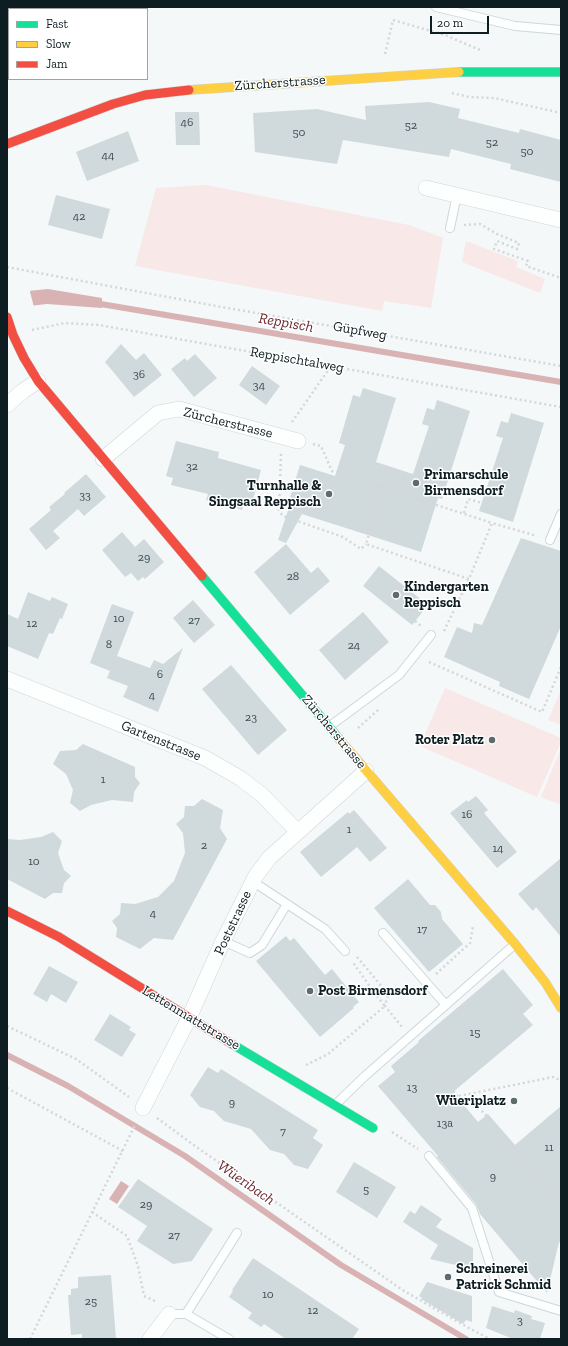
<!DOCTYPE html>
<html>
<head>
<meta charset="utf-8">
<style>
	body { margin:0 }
	#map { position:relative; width:568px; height:1346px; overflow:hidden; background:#f4f8f9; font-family:"Zilla Slab",serif }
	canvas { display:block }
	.frame { position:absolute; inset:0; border:8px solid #0e1d22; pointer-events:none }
	.legend { position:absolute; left:8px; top:8px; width:140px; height:72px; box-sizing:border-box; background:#fff; border:1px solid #9fa5a7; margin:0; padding:5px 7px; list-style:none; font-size:12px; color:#0e1d22 }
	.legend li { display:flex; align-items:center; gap:8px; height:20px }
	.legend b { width:20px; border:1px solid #9fa5a7 }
	.scale { position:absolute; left:430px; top:16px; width:59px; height:18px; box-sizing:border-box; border:2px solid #0e1d22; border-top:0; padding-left:5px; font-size:12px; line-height:14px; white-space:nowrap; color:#0e1d22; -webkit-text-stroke:3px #fff; paint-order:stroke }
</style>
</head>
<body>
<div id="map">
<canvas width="568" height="1346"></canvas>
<div class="frame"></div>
<ul class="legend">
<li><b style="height:5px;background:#16e098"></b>Fast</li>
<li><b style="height:5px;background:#ffcf43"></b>Slow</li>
<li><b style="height:5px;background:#f24e42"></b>Jam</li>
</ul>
<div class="scale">20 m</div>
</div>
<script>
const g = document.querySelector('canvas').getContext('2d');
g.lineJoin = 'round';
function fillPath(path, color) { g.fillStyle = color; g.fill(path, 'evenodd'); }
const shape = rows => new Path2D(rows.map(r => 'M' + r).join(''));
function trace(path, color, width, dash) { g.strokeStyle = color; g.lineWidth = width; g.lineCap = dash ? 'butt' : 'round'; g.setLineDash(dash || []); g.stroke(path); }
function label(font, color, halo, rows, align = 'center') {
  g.font = font + ' "Zilla Slab",serif'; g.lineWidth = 3; g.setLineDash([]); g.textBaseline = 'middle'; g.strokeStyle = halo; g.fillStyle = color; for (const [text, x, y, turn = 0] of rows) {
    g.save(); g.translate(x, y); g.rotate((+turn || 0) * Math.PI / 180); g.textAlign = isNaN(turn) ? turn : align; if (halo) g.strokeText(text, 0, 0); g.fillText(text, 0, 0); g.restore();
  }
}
fillPath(shape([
	[206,185,409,225,443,238,431,308,384,301,382,311,135,266,156,188],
	[466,241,518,261,516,267,545,279,540,293,462,262],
	[445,688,561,738,561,742,537,797,420,746],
	[561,690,561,725,548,720],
	[561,748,561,805,541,797]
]), '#f8e8e8');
fillPath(shape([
	[48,289,102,298,102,308,47,304,29,306,7,293],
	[121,1181,129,1186,117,1204,109,1199]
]), '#d9b3b4');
fillPath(shape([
	[31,288,30,292,34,307,7,311,7,291]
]), '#f4f8f9');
trace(shape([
	[95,303,561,382],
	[7,1055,68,1086,185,1156,341,1265,466,1339]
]), '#d9b3b4', 6);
fillPath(shape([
	[429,102,460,109,458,118,519,133,520,129,561,140,561,182,510,169,511,164,451,149,449,157,343,140,337,164,255,152,253,113,317,109,366,120,365,106],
	[175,112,199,112,200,145,176,145],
	[128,131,139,161,87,181,76,152],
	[56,195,110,209,102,239,48,225],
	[121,344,136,360,144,353,162,375,134,397,105,362],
	[195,354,217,378,194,397,171,369,185,358,187,361],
	[252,366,280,386,266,405,239,385],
	[363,388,396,398,376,462,413,474,429,426,422,424,427,408,434,410,437,400,470,411,442,499,438,498,421,552,302,514,286,543,278,540,291,502,289,501,300,465,335,476,345,445,339,443,353,395,360,397],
	[511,413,544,423,513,522,479,511,503,438,496,436,501,421,508,423],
	[176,441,219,452,218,458,261,470,252,503,245,500,242,510,206,500,208,494,171,485,173,478,166,476],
	[86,474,106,497,84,516,78,509,53,531,60,538,46,550,29,529,51,510,49,507,65,494,64,493],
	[122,532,135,547,144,539,164,562,145,579,143,577,138,581,131,573,125,577,102,550],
	[521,538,561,551,561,626,529,699,499,686,500,682,444,657,457,627,472,633,474,623,482,625],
	[286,544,311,573,318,567,330,581,290,615,254,572],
	[379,566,428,605,412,625,363,586],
	[28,592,50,601,52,597,68,604,62,619,60,618,53,634,49,633,38,659,7,646,7,614,18,619],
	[193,600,215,625,194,643,173,618],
	[112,604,134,612,117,656,150,668,154,660,163,664,183,648,158,712,123,697,128,686,107,678,110,671,90,663],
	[363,612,389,642,345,680,319,650],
	[231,665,287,730,258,755,202,689],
	[83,744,135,767,135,777,140,783,134,792,133,802,112,800,91,805,80,811,70,803,73,790,66,774,53,764,60,751,76,750],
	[476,796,488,810,484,813,517,852,497,868,450,813,467,800,468,802],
	[202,799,223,810,220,828,227,839,173,940,154,938,140,949,116,937,117,928,112,921,120,914,121,903,135,904,158,897,174,881,185,853,183,833,176,824,184,817,185,806,194,806],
	[354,810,387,848,370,862,357,847,321,877,300,852,348,812,349,814],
	[53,832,62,841,58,853,64,870,71,876,64,883,62,893,53,893,45,899,7,879,7,839,20,840,41,837],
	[561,858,561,937,536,907,533,911,518,894],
	[408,879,430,905,435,905,441,912,442,919,463,944,429,972,374,908],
	[286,936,290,941,294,938,325,975,332,969,359,1002,353,1007,354,1008,320,1037,256,961],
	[49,966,78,982,66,1003,51,994,47,1002,33,994],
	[503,969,533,1005,523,1014,533,1025,453,1092,478,1122,488,1114,515,1145,561,1106,561,1243,559,1242,547,1293,480,1214,476,1204,437,1157,438,1156,378,1086,395,1072,391,1066,419,1042,418,1041],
	[110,1014,131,1027,129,1030,136,1034,122,1057,94,1040],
	[208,1067,218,1073,221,1069,318,1130,313,1138,323,1145,308,1169,294,1165,284,1154,270,1150,251,1129,224,1121,214,1111,200,1107,190,1095],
	[354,1162,396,1187,377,1218,336,1192],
	[138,1179,213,1229,192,1261,173,1264,137,1241,147,1226,118,1207],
	[421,1205,442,1219,436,1227,473,1248,473,1269,430,1259,438,1245,403,1222,410,1211,415,1214],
	[253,1258,359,1329,352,1339,286,1339,264,1324,261,1327,248,1318,252,1313,229,1297,233,1291,232,1290],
	[111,1275,116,1339,82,1339,82,1334,71,1335,68,1295,71,1295,71,1289,78,1288,78,1277],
	[427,1282,472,1296,472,1322,466,1320,463,1324,421,1299,422,1298,419,1296],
	[492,1306,514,1313,515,1310,532,1316,531,1319,545,1323,540,1339,513,1339,486,1328]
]), '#d0d9dc');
const lane = shape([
	[436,7,515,26,561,30],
	[450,228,457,195],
	[550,540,561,514],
	[330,726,399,675,431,635],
	[252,881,325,929,345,951],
	[383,933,446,1005],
	[223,941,250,953,262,945,287,904],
	[335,1105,365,1076,514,945],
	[429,1156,472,1208,499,1292,561,1311],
	[169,1314,186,1314,229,1339],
	[186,1314,237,1233]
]);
const street = shape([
	[426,188,561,220],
	[7,405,23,391,38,381],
	[103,459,158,413,179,409,298,441],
	[7,679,205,758,240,778,262,795,298,832],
	[143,1108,189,1018,223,941,255,877,269,858,366,771],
	[150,1339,169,1314]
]);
const fast = shape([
	[459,72,561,72],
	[202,576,340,740],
	[232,1044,373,1128]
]);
const slow = shape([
	[189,90,459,72],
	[340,740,515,944,545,982,561,1008]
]);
const jam = shape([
	[7,144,113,104,145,95,189,90],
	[7,317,13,335,24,358,38,381,202,576],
	[7,911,59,937,232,1044]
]);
trace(lane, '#ced7da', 10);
trace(street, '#ced7da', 16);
trace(fast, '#ced7da', 10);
trace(slow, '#ced7da', 10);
trace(jam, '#ced7da', 10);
trace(shape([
	[385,54,393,20,445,35,480,50],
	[452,93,469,97,494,98,561,113],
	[464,225,480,224,497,234,519,243,517,249,497,241,494,249,528,261,526,266,561,278],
	[7,267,216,306,561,366],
	[32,330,65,323,99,325,561,407],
	[292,422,331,366],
	[313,444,321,446,332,471,492,523],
	[281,454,279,511,283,516,343,537,361,549,366,544],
	[374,468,411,481],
	[464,513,468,499,482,503],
	[356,530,370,531,382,487,392,474],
	[370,531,366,544,469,579],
	[415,621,421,626],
	[444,631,469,579,492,523,537,536],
	[429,662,542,712,561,667],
	[358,728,378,710],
	[357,957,388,994,385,1006,402,1027],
	[436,974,470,943,473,926],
	[7,1026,76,1059,129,1097],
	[419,1048,458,1097,483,1112,550,1187,561,1189],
	[306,1065,328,1054,385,1006,373,991,352,961],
	[7,1088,123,1151],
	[459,1096,553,1077,557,1079,561,1078],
	[157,1118,195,1146,404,1291,467,1327,490,1339],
	[392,1132,418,1149],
	[92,1212,127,1236,138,1266,144,1296,157,1302],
	[30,1339,136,1123]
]), '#d4d6d7', 2.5, [2, 3]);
trace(lane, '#fdfefe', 8);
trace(street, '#fdfefe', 15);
trace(fast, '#16e098', 9);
trace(slow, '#ffcf43', 9);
trace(jam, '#f24e42', 9);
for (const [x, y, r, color] of [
	[416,483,4,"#5e6a6d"],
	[329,494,4,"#5e6a6d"],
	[396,595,4,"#5e6a6d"],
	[492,740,4,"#5e6a6d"],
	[310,991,4,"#5e6a6d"],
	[514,1101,4,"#5e6a6d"],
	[448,1277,4,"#5e6a6d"]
]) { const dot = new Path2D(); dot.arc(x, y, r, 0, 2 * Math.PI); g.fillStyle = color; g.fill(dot); trace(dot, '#fff', 1.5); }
label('12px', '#3e4c50', null, [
	["46",187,123],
	["52",411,126],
	["50",299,133],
	["52",492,143],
	["50",527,152],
	["44",108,156],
	["42",79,217],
	["36",139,375],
	["34",259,386],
	["32",192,467],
	["33",85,496],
	["29",144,558],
	["28",293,577],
	["10",119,619],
	["27",194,621],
	["12",32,624],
	["8",109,645],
	["24",354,646],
	["6",160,675],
	["4",152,696],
	["23",251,718],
	["1",103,780],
	["16",467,815],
	["1",349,830],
	["2",204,846],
	["14",498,849],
	["10",34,862],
	["4",153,914],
	["17",422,930],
	["15",475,1033],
	["13",412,1088],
	["9",232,1103],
	["13a",445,1124],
	["7",283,1132],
	["11",549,1148],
	["9",493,1177],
	["5",366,1190],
	["29",146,1205],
	["27",174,1236],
	["10",268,1295],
	["25",91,1302],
	["12",313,1311],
	["3",520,1321]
]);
label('14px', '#0e1d22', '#fff', [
	["Zürcherstrasse",280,83,-4],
	["Güpfweg",360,331,10],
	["Reppischtalweg",297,360,10],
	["Zürcherstrasse",228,423,14],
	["Zürcherstrasse",334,732,50],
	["Gartenstrasse",161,741,22],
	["Poststrasse",233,923,-65],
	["Lettenmattstrasse",191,1018,31]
]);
label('bold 14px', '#0e1d22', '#fff', [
	["Primarschule",424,475],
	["Birmensdorf",424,491],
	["Turnhalle &",321,486,"right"],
	["Singsaal Reppisch",321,502,"right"],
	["Kindergarten",404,587],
	["Reppisch",404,603],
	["Roter Platz",484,740,"right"],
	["Post Birmensdorf",318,991],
	["Wüeriplatz",506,1101,"right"],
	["Schreinerei",456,1269],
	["Patrick Schmid",456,1285]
], 'left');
label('italic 15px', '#6b272e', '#fff', [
	["Reppisch",286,323,10],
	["Wüeribach",246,1183,35]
]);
</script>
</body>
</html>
